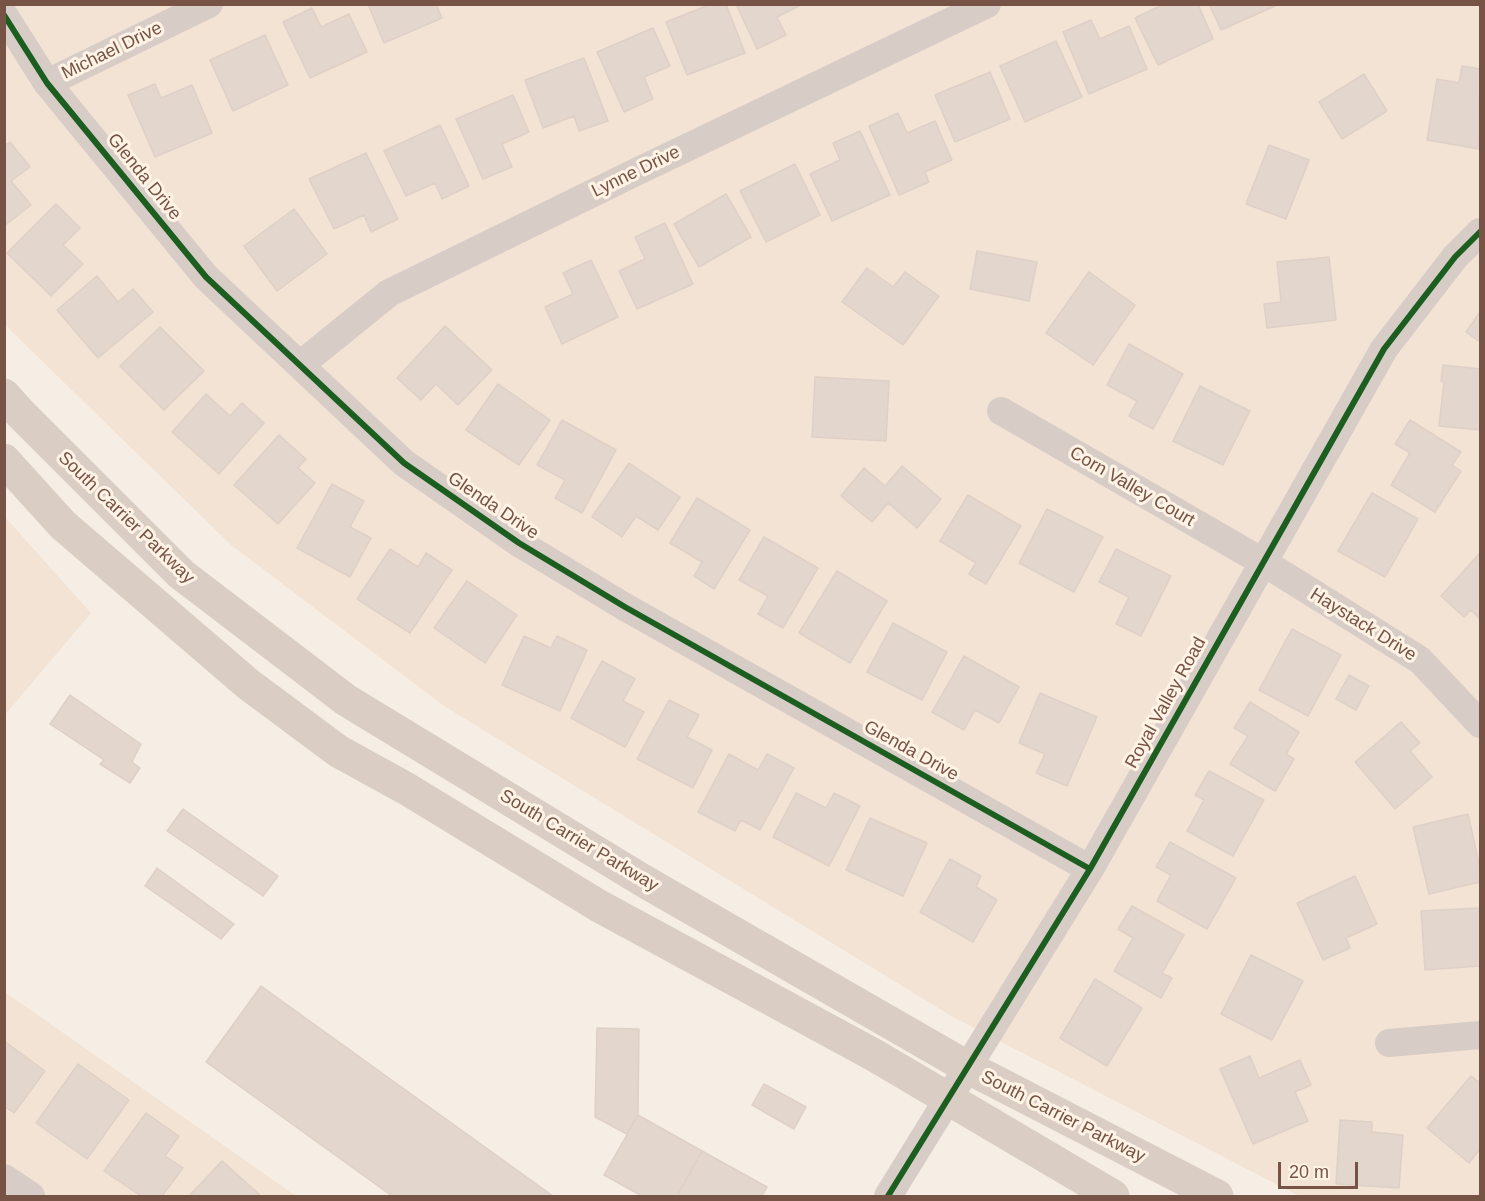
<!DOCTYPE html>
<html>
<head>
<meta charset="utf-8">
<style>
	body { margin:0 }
	#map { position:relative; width:1485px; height:1201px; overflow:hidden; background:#f6eee5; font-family:Arial,sans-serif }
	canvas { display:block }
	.frame { position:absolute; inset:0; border:6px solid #765344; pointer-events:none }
	.scale { position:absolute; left:1278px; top:1162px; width:80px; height:27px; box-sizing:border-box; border:3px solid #765344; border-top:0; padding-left:8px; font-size:18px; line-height:21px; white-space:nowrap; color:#765344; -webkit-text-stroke:4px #fff3e6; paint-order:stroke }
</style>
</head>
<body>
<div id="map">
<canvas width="1485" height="1201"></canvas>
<div class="frame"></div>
<div class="scale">20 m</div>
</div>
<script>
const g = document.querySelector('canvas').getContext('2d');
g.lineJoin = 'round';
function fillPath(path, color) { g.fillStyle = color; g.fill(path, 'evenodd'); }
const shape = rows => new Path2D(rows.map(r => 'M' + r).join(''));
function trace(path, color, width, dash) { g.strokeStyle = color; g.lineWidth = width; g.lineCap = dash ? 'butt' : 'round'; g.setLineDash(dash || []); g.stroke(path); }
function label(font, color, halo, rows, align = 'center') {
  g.font = font + ' Arial,sans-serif'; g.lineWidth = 6; g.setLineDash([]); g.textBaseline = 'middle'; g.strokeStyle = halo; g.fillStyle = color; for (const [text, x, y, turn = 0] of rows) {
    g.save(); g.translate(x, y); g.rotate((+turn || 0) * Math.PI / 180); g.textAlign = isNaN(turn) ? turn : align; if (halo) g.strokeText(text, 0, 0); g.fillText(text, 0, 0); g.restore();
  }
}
fillPath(shape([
	[4,5,1480,5,1480,1196,1299,1196,953,1017,444,706,231,545,5,325],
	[5,517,91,613,5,715],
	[5,992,296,1196,5,1196]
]), '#f3e3d4');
const building = shape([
	[368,4,436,4,442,18,384,43,368,4],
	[711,4,726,4,745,53,687,75,666,22,711,4],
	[736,4,803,4,777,17,786,35,757,49,736,4],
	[1198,4,1213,39,1158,65,1135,18,1164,4,1198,4],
	[1209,4,1274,4,1275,6,1221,30,1209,4],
	[312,8,321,27,349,14,367,52,310,78,283,22,312,8],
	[1091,20,1100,39,1129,26,1147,69,1089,94,1063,32,1091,20],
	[653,28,670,66,644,77,653,99,624,112,597,52,653,28],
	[265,35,288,85,233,111,210,60,265,35],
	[1056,41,1082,97,1025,122,1000,66,1056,41],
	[584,58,608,121,579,131,574,116,543,128,525,80,584,58],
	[1462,66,1480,69,1479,149,1427,140,1437,79,1459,83,1462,66],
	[990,72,1010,119,955,142,935,95,990,72],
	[1364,74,1387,111,1342,139,1319,102,1364,74],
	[155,84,161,98,192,85,212,133,155,157,128,95,155,84],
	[513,95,529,132,502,144,512,167,483,179,456,119,513,95],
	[898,113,907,133,935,121,952,160,925,172,929,182,899,195,869,126,898,113],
	[440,125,469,186,442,199,435,183,406,196,384,151,440,125],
	[860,131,890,195,832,221,810,174,840,160,833,143,860,131],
	[10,142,30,167,11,181,31,205,4,226,4,146,10,142],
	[1269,145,1309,160,1286,219,1246,204,1269,145],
	[366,153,398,219,371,232,364,215,334,229,309,179,366,153],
	[795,164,820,215,766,242,740,191,795,164],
	[726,194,751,237,699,267,674,224,726,194],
	[56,204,80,228,63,245,83,264,51,296,7,253,56,204],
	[294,209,327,254,277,291,244,246,294,209],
	[665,223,693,284,637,309,619,271,645,259,635,237,665,223],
	[977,251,1037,262,1029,301,970,289,977,251],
	[1329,257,1336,320,1267,328,1264,304,1281,302,1277,262,1329,257],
	[591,260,618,317,562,344,545,307,573,294,563,273,591,260],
	[867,268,893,287,905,272,939,296,903,345,842,302,867,268],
	[1089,272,1135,305,1093,365,1046,333,1089,272],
	[97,276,118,302,133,289,153,312,98,358,57,310,97,276],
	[1480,312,1480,342,1466,332,1480,312],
	[445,326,492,370,458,405,436,384,421,400,397,378,445,326],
	[160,327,204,371,164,410,120,366,160,327],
	[1129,344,1183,374,1153,429,1129,416,1137,401,1107,385,1129,344],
	[1443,365,1480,369,1480,430,1439,426,1444,382,1441,381,1443,365],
	[815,377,889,381,886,441,812,437,815,377],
	[498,384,550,420,519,465,466,430,498,384],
	[1200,386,1250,411,1223,465,1173,441,1200,386],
	[206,394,230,416,242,403,264,423,219,474,172,432,206,394],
	[562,420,616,450,582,513,555,498,565,480,537,465,562,420],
	[1410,420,1461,452,1452,465,1461,471,1435,512,1391,485,1410,453,1395,444,1410,420],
	[279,435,306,459,298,468,315,483,278,524,234,485,279,435],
	[629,463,680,497,658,530,636,516,622,537,592,517,629,463],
	[902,466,941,499,917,528,888,503,872,522,841,496,864,468,885,486,902,466],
	[332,484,364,501,350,527,371,538,350,577,297,548,332,484],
	[1372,493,1418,519,1385,577,1338,551,1372,493],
	[968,495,1021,526,986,584,969,574,976,563,940,541,968,495],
	[697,498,750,530,714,589,694,576,702,562,670,543,697,498],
	[1047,509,1103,537,1074,592,1019,563,1047,509],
	[764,537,818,568,783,628,758,614,768,596,739,580,764,537],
	[390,549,418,567,426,553,452,570,410,633,357,599,390,549],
	[1116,549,1171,576,1141,636,1116,624,1129,597,1099,582,1116,549],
	[1480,553,1480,619,1471,610,1464,617,1441,596,1480,553],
	[837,571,887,601,850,663,799,633,837,571],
	[467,581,517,615,485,663,434,628,467,581],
	[893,623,947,652,922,700,867,672,893,623],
	[1292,629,1341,655,1308,716,1259,690,1292,629],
	[524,636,551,648,557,636,587,650,560,711,502,685,524,636],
	[964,656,1019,687,999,723,975,710,964,730,932,712,964,656],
	[602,661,635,679,623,701,644,712,625,747,571,718,602,661],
	[1349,675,1369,686,1356,710,1336,699,1349,675],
	[1040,693,1097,717,1067,786,1036,773,1045,754,1019,743,1040,693],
	[70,695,141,744,132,762,140,768,130,783,100,764,104,760,50,724,70,695],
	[669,700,699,715,687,737,712,750,693,788,637,759,669,700],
	[1250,702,1299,732,1286,754,1294,759,1275,791,1230,764,1248,736,1234,728,1250,702],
	[1401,722,1420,743,1410,751,1432,777,1395,809,1355,762,1401,722],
	[729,754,758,770,767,754,794,768,760,830,741,820,735,831,698,812,729,754],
	[1209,771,1264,800,1233,856,1187,831,1204,800,1195,795,1209,771],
	[796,793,826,808,834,793,860,806,829,866,773,837,796,793],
	[183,809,278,876,263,896,167,831,183,809],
	[1468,814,1480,868,1480,882,1429,894,1413,827,1468,814],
	[870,818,927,843,903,896,846,870,870,818],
	[1170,842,1236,878,1207,929,1157,901,1171,875,1156,867,1170,842],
	[950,859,981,876,976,887,997,900,973,942,920,912,950,859],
	[157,868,234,924,221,939,145,886,157,868],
	[1355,876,1377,924,1346,938,1350,948,1323,960,1297,903,1355,876],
	[1132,906,1184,935,1162,973,1172,978,1161,998,1114,971,1133,938,1118,929,1132,906],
	[1480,908,1480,966,1425,970,1421,911,1480,908],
	[1251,955,1303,981,1272,1040,1221,1014,1251,955],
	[1095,979,1142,1008,1107,1066,1060,1038,1095,979],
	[261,986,553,1196,392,1196,206,1062,261,986],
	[597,1028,639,1029,638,1115,627,1134,595,1117,597,1028],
	[4,1041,45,1071,14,1113,4,1106,4,1041],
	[1250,1056,1259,1078,1300,1060,1311,1085,1295,1092,1308,1121,1253,1144,1220,1069,1250,1056],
	[78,1064,129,1100,87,1159,36,1123,78,1064],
	[1471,1076,1480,1083,1480,1149,1469,1163,1427,1128,1471,1076],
	[764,1084,806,1107,794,1129,752,1105,764,1084],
	[146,1113,179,1136,165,1156,183,1168,162,1196,141,1196,104,1171,146,1113],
	[638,1115,702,1151,677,1196,642,1196,604,1175,638,1115],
	[1340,1120,1372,1122,1372,1132,1403,1135,1399,1188,1336,1184,1340,1120],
	[702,1151,767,1187,762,1196,677,1196,702,1151],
	[222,1161,260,1195,259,1196,189,1196,222,1161]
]);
fillPath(building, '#e3d6cd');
trace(building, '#dfd0c7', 1.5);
trace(shape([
	[4,15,47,83,206,277,404,463,519,543,625,607,1090,869],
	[47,83,209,4],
	[300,365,389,293,636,172,987,4],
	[1001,411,1263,562,1420,660,1480,724],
	[1389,1043,1480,1035],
	[4,1178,31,1196],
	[888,1196,1090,869,1384,349,1455,257,1480,232]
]), '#d8ccc7', 28);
trace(shape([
	[4,395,21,414,181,574,346,700,642,880,967,1067,1217,1196],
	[4,460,63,525,248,684,338,751,407,789,599,906,874,1055,1113,1196]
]), '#dacec4', 33);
trace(shape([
	[4,15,47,83,206,277,404,463,519,543,625,607,1090,869],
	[888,1196,1090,869,1384,349,1455,257,1480,232]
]), '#1b5e20', 6);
label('18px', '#765344', '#fff3e6', [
	["Michael Drive",112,51,-26],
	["Lynne Drive",636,172,-26],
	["Glenda Drive",144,177,51],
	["Corn Valley Court",1132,487,30],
	["Glenda Drive",493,506,34],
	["South Carrier Parkway",126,518,44],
	["Haystack Drive",1363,625,32],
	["Royal Valley Road",1166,703,-61],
	["Glenda Drive",911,751,29],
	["South Carrier Parkway",579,841,31],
	["South Carrier Parkway",1063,1117,27]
]);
</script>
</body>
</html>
